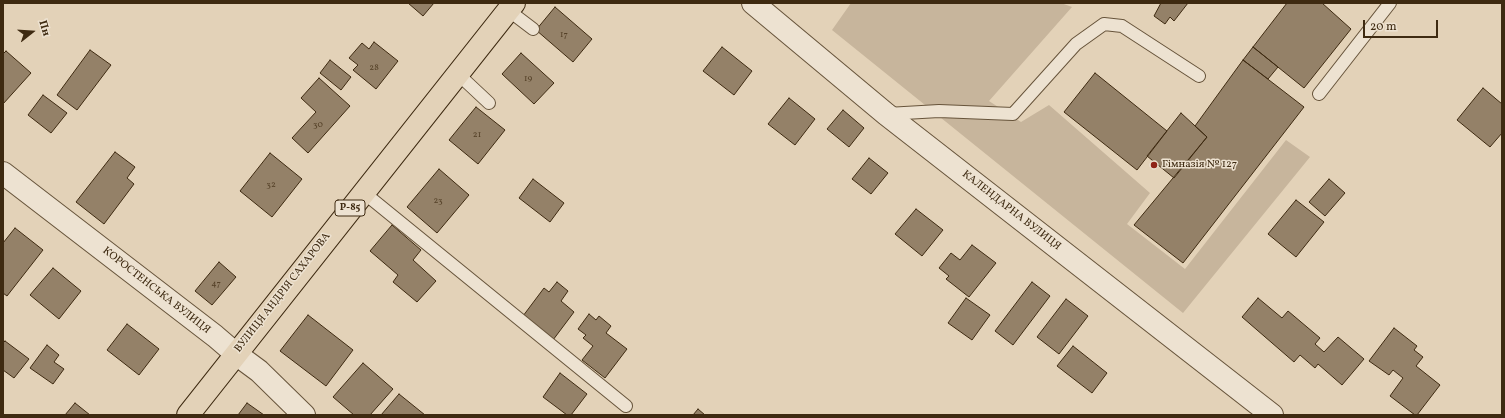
<!DOCTYPE html>
<html>
<head>
<meta charset="utf-8">
<style>
	body { margin:0 }
	#map { position:relative; width:1505px; height:418px; overflow:hidden; background:#e3d2b8; font-family:Vollkorn,serif }
	canvas { display:block }
	.frame { position:absolute; inset:0; border:4px solid #3e2a11; pointer-events:none }
	.north { position:absolute; left:12px; top:12px; width:40px; height:40px; -webkit-text-stroke:3px #ede2d1; paint-order:stroke; rotate:73deg; font-size:11px; font-weight:700; line-height:16px; text-align:center; color:#3e2a11 }
	.north::after { content:''; display:block; margin:auto; width:14px; height:18px; background:#3e2a11; clip-path:polygon(50% 0,100% 100%,50% 72%,0 100%) }
	.scale { position:absolute; left:1363px; top:20px; width:75px; height:18px; box-sizing:border-box; border:2px solid #3e2a11; border-top:0; padding-left:5px; font-size:12px; line-height:14px; white-space:nowrap; color:#3e2a11; -webkit-text-stroke:3px #ede2d1; paint-order:stroke }
</style>
</head>
<body>
<div id="map">
<canvas width="1505" height="418"></canvas>
<div class="frame"></div>
<div class="north">Пн</div>
<div class="scale">20 m</div>
</div>
<script>
const g = document.querySelector('canvas').getContext('2d');
g.lineJoin = 'round';
function fillPath(path, color) { g.fillStyle = color; g.fill(path, 'evenodd'); }
const shape = rows => new Path2D(rows.map(r => 'M' + r).join(''));
function trace(path, color, width, dash) { g.strokeStyle = color; g.lineWidth = width; g.lineCap = dash ? 'butt' : 'round'; g.setLineDash(dash || []); g.stroke(path); }
function label(font, color, halo, rows, align = 'center') {
  g.font = font + ' Vollkorn,serif'; g.lineWidth = 3; g.setLineDash([]); g.textBaseline = 'middle'; g.strokeStyle = halo; g.fillStyle = color; for (const [text, x, y, turn = 0] of rows) {
    g.save(); g.translate(x, y); g.rotate((+turn || 0) * Math.PI / 180); g.textAlign = isNaN(turn) ? turn : align; if (halo) g.strokeText(text, 0, 0); g.fillText(text, 0, 0); g.restore();
  }
}
fillPath(shape([
	[851,3,1061,3,1072,7,989,101,1021,122,1049,105,1150,193,1127,224,1185,269,1286,140,1310,157,1183,313,832,30]
]), '#c7b59c');
const building = shape([
	[408,3,434,3,423,16,408,3],
	[1161,3,1188,3,1174,21,1170,17,1165,24,1154,16,1161,3],
	[1287,3,1322,3,1351,29,1304,88,1253,47,1287,3],
	[555,7,592,39,573,62,536,30,555,7],
	[374,42,398,61,376,89,353,70,358,65,349,58,362,43,369,49,374,42],
	[722,47,752,71,734,95,703,71,722,47],
	[1253,47,1278,67,1268,79,1243,60,1253,47],
	[90,50,111,65,77,110,57,95,90,50],
	[6,51,31,73,3,104,3,54,6,51],
	[521,53,554,83,534,104,502,74,521,53],
	[330,60,351,77,341,90,320,73,330,60],
	[1243,60,1304,107,1183,263,1134,225,1207,137,1195,126,1243,60],
	[1095,73,1167,131,1137,170,1064,112,1095,73],
	[319,78,350,106,308,153,292,138,316,112,301,98,319,78],
	[1483,88,1502,104,1502,133,1490,147,1457,120,1483,88],
	[43,95,67,113,51,133,28,115,43,95],
	[789,98,815,119,795,145,768,124,789,98],
	[476,107,505,130,478,164,449,140,476,107],
	[843,110,864,128,849,147,827,129,843,110],
	[1181,113,1207,137,1174,178,1147,156,1181,113],
	[115,152,135,167,127,178,134,184,104,224,76,202,115,152],
	[270,153,302,179,272,217,240,191,270,153],
	[869,158,888,173,871,194,852,179,869,158],
	[439,169,469,195,437,233,407,207,439,169],
	[533,179,564,203,550,222,519,198,533,179],
	[1329,179,1345,193,1325,216,1309,202,1329,179],
	[1296,200,1324,222,1296,257,1268,234,1296,200],
	[916,209,943,230,922,256,895,234,916,209],
	[392,225,421,250,413,260,436,281,417,302,393,282,398,275,370,251,392,225],
	[15,228,43,250,7,296,3,293,3,243,15,228],
	[972,245,996,263,969,297,946,279,949,276,939,268,951,253,960,260,972,245],
	[219,262,236,277,212,305,195,291,219,262],
	[53,268,81,291,59,319,30,295,53,268],
	[557,282,568,291,561,301,574,312,553,340,523,316,544,288,549,292,557,282],
	[1032,282,1050,296,1013,345,995,331,1032,282],
	[966,298,990,315,972,340,948,323,966,298],
	[1258,298,1282,318,1288,311,1320,338,1315,344,1324,352,1338,337,1364,359,1342,385,1318,364,1315,368,1300,355,1294,362,1242,317,1258,298],
	[1066,299,1088,316,1059,354,1037,337,1066,299],
	[589,314,596,320,599,316,611,326,606,333,627,349,605,378,582,360,593,346,583,338,586,335,578,329,589,314],
	[308,315,353,350,326,386,280,351,308,315],
	[127,324,159,349,139,375,107,350,127,324],
	[1394,328,1417,346,1414,350,1423,357,1416,366,1440,385,1417,415,1415,415,1390,396,1403,378,1393,370,1389,375,1369,361,1394,328],
	[5,341,29,359,14,378,3,370,3,343,5,341],
	[47,345,59,355,54,362,64,369,53,384,30,368,47,345],
	[1073,346,1107,373,1092,393,1057,366,1073,346],
	[363,363,393,389,370,415,354,415,333,397,363,363],
	[560,373,587,394,571,415,567,415,543,397,560,373],
	[399,394,425,415,381,415,399,394],
	[75,403,90,415,65,415,75,403],
	[247,403,264,415,238,415,247,403],
	[698,409,705,415,693,415,698,409]
]);
fillPath(building, '#948168');
trace(building, '#3e2a11', 1);
const lane = shape([
	[508,10,533,29],
	[458,74,489,103],
	[1319,94,1390,3],
	[887,114,939,111,1013,114,1076,44,1104,24,1122,26,1199,76],
	[363,192,626,406]
]);
const street = shape([
	[753,3,886,114,1272,415],
	[3,173,215,336,236,354,259,371,304,415]
]);
const primary = shape([
	[188,415,514,3]
]);
trace(lane, '#67543b', 14);
trace(street, '#67543b', 24);
trace(primary, '#3e2a11', 24);
trace(lane, '#ede2d1', 12);
trace(street, '#ede2d1', 22);
trace(primary, '#e3d2b8', 22);
for (const [x, y, r, color] of [
	[1154,165,4,"#8f2418"]
]) { const dot = new Path2D(); dot.arc(x, y, r, 0, 2 * Math.PI); g.fillStyle = color; g.fill(dot); trace(dot, '#ede2d1', 1.5); }
label('9px', '#544027', null, [
	["17",564,35],
	["28",374,68],
	["19",528,79],
	["30",318,125],
	["21",477,135],
	["32",271,185],
	["23",438,201],
	["47",216,284]
]);
for (const [x, y, w] of [
	[350,208,30]
]) { const box = new Path2D(); box.roundRect(x - w / 2, y - 8, w, 16, 3); g.fillStyle = '#ede2d1'; g.fill(box); trace(box, '#3e2a11', 1); }
label('bold 10px', '#3e2a11', null, [
	["Р-85",350,208]
]);
label('11px', '#3e2a11', '#ede2d1', [
	["Гімназія № 127",1162,165]
], 'left');
label('11px', '#3e2a11', '#ede2d1', [
	["КАЛЕНДАРНА ВУЛИЦЯ",1011,211,38],
	["КОРОСТЕНСЬКА ВУЛИЦЯ",156,291,38],
	["ВУЛИЦЯ АНДРІЯ САХАРОВА",283,293,-52]
]);
</script>
</body>
</html>
